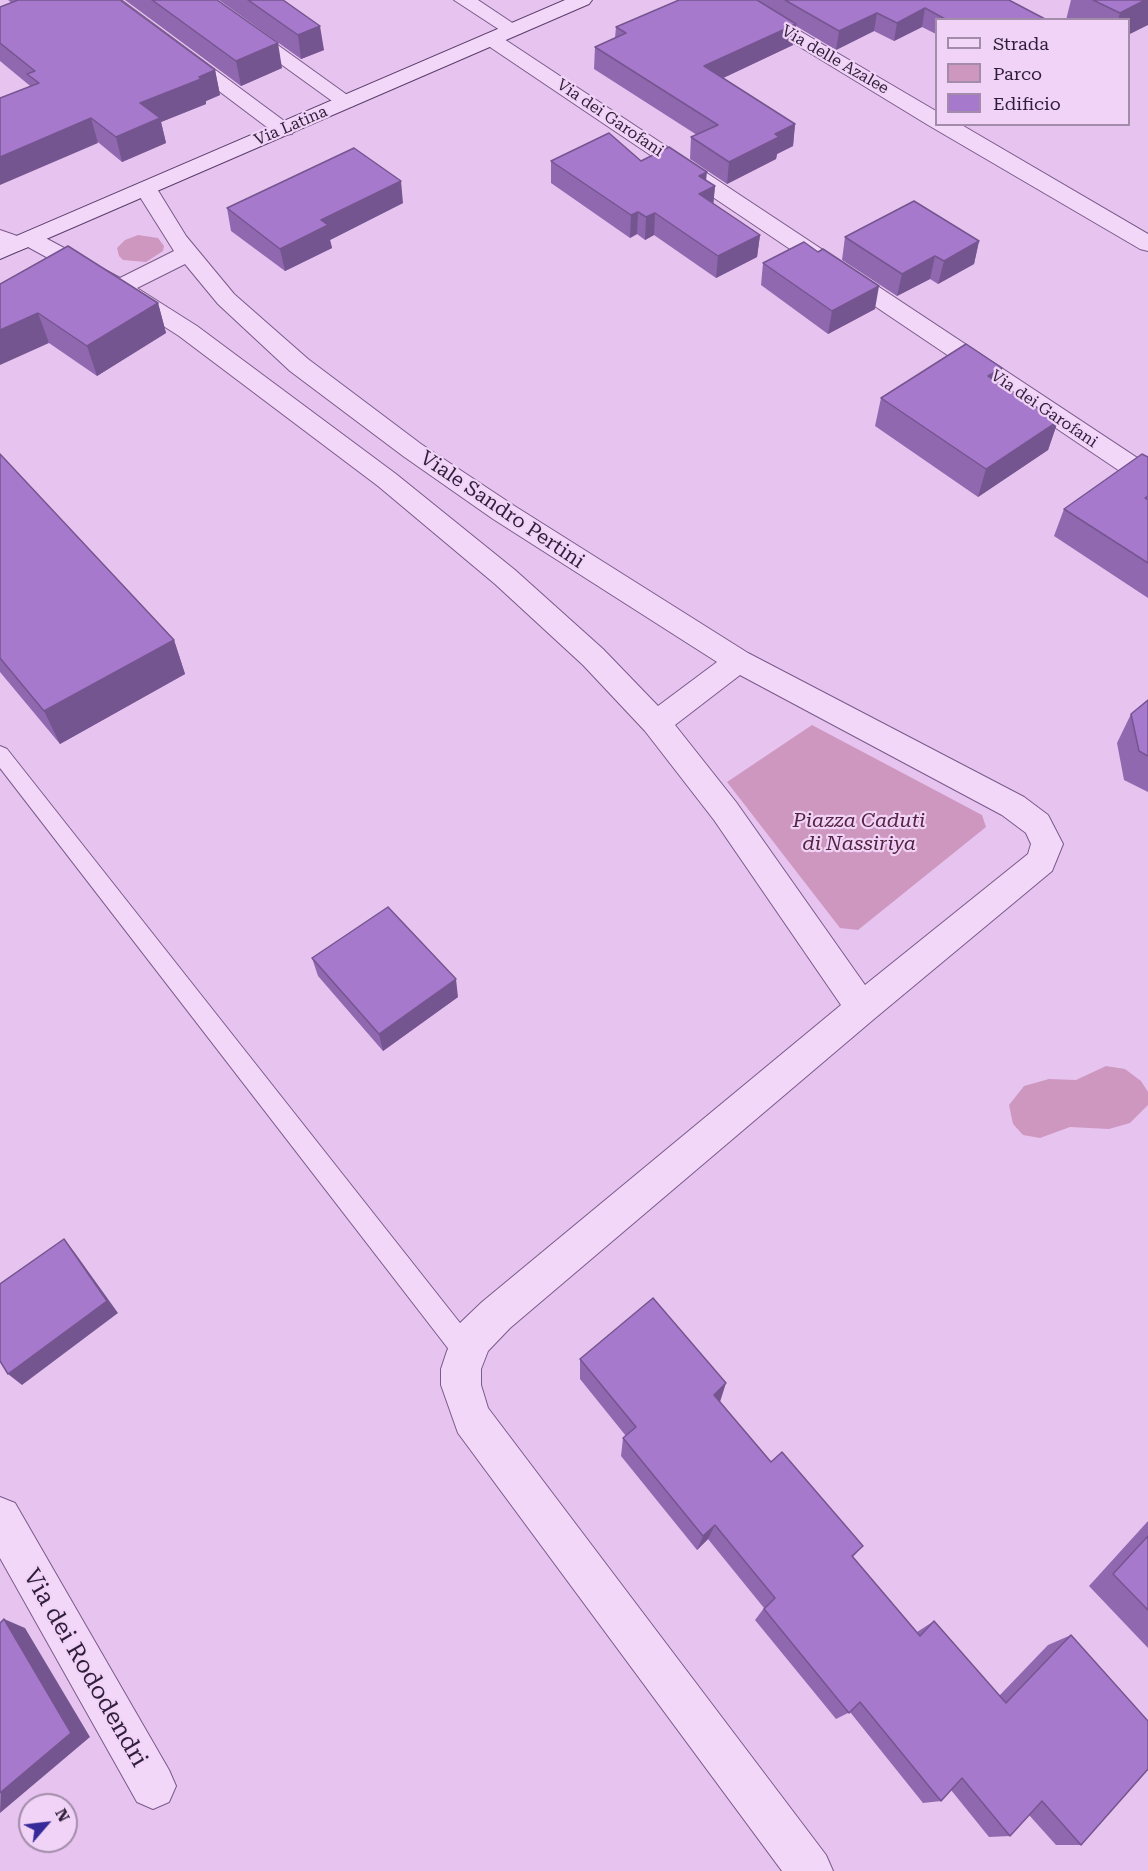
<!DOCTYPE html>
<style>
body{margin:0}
#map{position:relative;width:1148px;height:1871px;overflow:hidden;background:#e7c4ef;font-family:"Roboto Serif",serif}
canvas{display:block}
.legend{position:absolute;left:935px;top:18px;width:195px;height:108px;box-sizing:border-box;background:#f0d3f6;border:2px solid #a38baa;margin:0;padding:8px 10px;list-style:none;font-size:18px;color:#2f1e39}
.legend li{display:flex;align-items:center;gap:12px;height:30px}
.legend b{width:30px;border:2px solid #a38baa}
.north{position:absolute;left:18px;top:1793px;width:60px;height:60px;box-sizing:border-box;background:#f0d3f6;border:2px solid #a38baa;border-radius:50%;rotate:62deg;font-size:16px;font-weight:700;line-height:24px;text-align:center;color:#2f1e39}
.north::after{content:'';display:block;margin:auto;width:21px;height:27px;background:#362999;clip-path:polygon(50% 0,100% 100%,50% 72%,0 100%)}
</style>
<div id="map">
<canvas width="1148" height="1871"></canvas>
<ul class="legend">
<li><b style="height:8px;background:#f3d7f9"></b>Strada</li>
<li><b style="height:16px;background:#cd97c0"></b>Parco</li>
<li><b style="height:16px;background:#a779cd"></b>Edificio</li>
</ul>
<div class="north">N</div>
</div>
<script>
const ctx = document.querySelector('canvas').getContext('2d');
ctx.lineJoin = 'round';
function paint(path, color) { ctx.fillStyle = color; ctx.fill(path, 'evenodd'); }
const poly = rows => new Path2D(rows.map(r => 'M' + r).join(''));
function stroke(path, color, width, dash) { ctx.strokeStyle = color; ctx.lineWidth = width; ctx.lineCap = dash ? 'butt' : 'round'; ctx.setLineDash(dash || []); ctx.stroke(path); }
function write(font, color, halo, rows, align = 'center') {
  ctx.font = font + ' "Roboto Serif",serif'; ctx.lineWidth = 4.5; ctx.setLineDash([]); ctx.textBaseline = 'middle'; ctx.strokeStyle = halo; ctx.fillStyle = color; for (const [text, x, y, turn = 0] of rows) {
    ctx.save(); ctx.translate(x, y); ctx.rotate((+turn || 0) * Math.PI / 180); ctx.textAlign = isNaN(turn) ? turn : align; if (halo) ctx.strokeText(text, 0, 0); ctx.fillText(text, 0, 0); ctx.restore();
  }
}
paint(poly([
 [138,235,158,238,164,246,163,251,146,262,123,260,119,256,117,248,125,240],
 [812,725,982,815,986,827,858,930,840,928,727,782],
 [1106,1066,1125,1069,1141,1081,1148,1092,1148,1105,1130,1123,1109,1129,1070,1127,1040,1138,1023,1135,1013,1124,1009,1105,1024,1086,1049,1079,1076,1080]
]), '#cd97c0');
const service = poly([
 [0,746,7,749,475,1342,478,1351,475,1360,466,1363,457,1360,0,768,0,746]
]);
const minor = poly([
 [98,0,121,0,295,129,292,134,284,135,276,134,98,0],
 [192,0,215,0,357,102,353,106,346,108,339,106,192,0],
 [454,0,478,0,523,30,520,34,506,34,454,0],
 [723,0,747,0,936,111,936,124,960,124,1148,234,1148,251,1140,249,928,125,723,0],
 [491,33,498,35,1148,465,1148,487,1139,484,484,43,481,39,484,35,491,33],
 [146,182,154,184,186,236,234,294,308,359,421,444,513,505,748,653,1024,797,1048,815,1063,844,1052,871,874,1019,510,1328,488,1351,481,1369,481,1385,488,1408,826,1855,833,1871,782,1871,458,1433,441,1385,441,1369,447,1351,460,1323,482,1302,841,1005,714,820,645,731,583,665,495,584,378,486,179,336,112,293,28,247,18,251,0,245,0,230,20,237,30,232,38,234,120,278,174,251,135,189,138,184,146,182],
 [185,264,218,304,290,371,403,456,493,519,717,662,658,706,603,649,515,570,396,474,197,326,137,288,185,264],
 [740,675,1002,815,1026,833,1031,844,1028,854,865,985,736,802,675,725,740,675],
 [0,1497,15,1503,169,1770,176,1786,169,1802,153,1809,137,1802,0,1558,0,1497]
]);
const secondary = poly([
 [565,0,592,0,589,4,0,259,0,243,565,0]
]);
stroke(service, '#795a8a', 2);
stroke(minor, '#795a8a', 2);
stroke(secondary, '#5a3d6b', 2);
paint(service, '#f3d7f9');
paint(minor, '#f3d7f9');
paint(secondary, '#f3d7f9');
paint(poly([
 [8,0,120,0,215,70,220,95,206,101,206,104,161,122,166,143,122,162,0,61,0,7,12,3],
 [125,0,217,0,282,68,241,86],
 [219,0,283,0,324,50,301,59],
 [679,0,1009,0,1047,20,936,20,936,34,922,27,894,41,874,31,836,50,796,26,793,45,723,78,795,124,793,146,777,154,776,159,727,184,690,159,691,137,697,135,594,69,595,47,615,38,616,27],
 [1071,0,1148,0,1128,20,1066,20],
 [551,161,641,161,715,186,713,203,760,235,757,257,716,278,654,235,645,240,637,234,630,238,551,183],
 [403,203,330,240,332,248,285,271,231,231,227,208],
 [845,237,979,241,974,264,938,284,930,279,897,296,842,260],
 [818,252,875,309,828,334,761,285,763,263],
 [0,284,158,303,166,333,97,376,49,343],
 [1002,368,998,382,1058,421,1048,450,978,497,875,426,881,398],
 [0,454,174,640,185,674,60,744,0,672],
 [1148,457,1148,598,1054,536,1064,509],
 [1148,700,1148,792,1124,780,1117,743,1131,714],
 [312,958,458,997,383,1051,318,976],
 [580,1359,720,1402,771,1462,863,1546,853,1557,917,1632,934,1621,999,1696,1048,1645,1071,1635,1081,1845,1056,1845,1029,1815,1010,1836,989,1837,951,1790,941,1801,923,1803,850,1712,836,1719,755,1620,764,1608,708,1539,697,1550,621,1456,623,1438,626,1436,580,1379],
 [1148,1521,1148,1648,1089,1586]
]), '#9068b0');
paint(poly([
 [1145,0,1148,0,1148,25,1128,35,1128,20,1118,20,1120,13],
 [925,8,922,27,894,41,897,23],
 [877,13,874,31,836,50,839,31],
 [796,24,793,45,702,88,704,66],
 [320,26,324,50,301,59,298,35],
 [278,43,282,68,241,86,236,61],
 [215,70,220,95,206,101,206,104,161,122,166,143,122,162,116,137,140,103],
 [91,118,98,143,0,185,0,157],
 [795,124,793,146,777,154,776,159,727,184,729,162,775,134],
 [707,172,705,190,715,186,713,208,698,198,699,176],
 [401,181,403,203,330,240,332,248,285,271,280,249,321,220],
 [638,212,637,234,630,238,631,215],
 [655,213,654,235,645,240,646,217],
 [760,235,757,257,716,278,718,256],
 [979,241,974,264,938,284,944,261],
 [935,256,930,279,897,296,902,274],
 [879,286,875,309,828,334,832,311],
 [158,303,166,333,97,376,87,346],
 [38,313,49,343,0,365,0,330],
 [1002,368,993,397,988,376],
 [1058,421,1048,450,978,497,986,469],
 [174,640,185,674,60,744,44,711],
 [456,979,458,997,383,1051,379,1034],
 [64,1239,75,1253,118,1313,22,1385,8,1374],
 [726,1383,720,1402,714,1395],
 [715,1525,708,1539,697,1550,703,1536],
 [4,1619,25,1628,90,1737,0,1813]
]), '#755590');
const building = poly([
 [18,0,120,0,215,70,199,77,201,79,140,103,160,118,116,137,91,118,0,157,0,98,39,83,27,74,35,71,0,43,0,7,18,0],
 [152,0,217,0,278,43,236,61,152,0],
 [248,0,283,0,320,26,298,35,248,0],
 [679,0,757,0,796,24,704,66,795,124,775,134,779,137,729,162,691,137,718,125,595,47,626,33,616,27,679,0],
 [785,0,1009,0,1047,20,947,20,925,8,897,23,877,13,839,31,785,0],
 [1093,0,1145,0,1120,13,1093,0],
 [609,133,641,161,669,147,707,172,699,176,715,186,699,194,760,235,718,256,655,213,646,217,638,212,631,215,551,161,609,133],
 [354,148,401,181,321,220,328,225,280,249,227,208,354,148],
 [914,201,979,241,944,261,935,256,902,274,845,237,914,201],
 [804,242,818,252,823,249,879,286,832,311,763,263,804,242],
 [68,246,158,303,87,346,38,313,0,330,0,284,68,246],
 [966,344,1002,368,988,376,1058,421,986,469,881,398,966,344],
 [0,454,174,640,44,711,0,658,0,454],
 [1142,454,1148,457,1148,496,1145,498,1148,500,1148,563,1064,509,1142,454],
 [1148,700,1148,756,1139,751,1131,714,1148,700],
 [388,907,456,979,379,1034,312,958,388,907],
 [64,1239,107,1301,8,1374,0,1361,0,1284,64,1239],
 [653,1298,726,1383,714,1395,771,1462,782,1452,863,1546,852,1556,920,1636,934,1621,1006,1703,1071,1635,1148,1721,1148,1769,1081,1845,1042,1801,1010,1836,962,1778,941,1801,860,1702,849,1713,764,1609,775,1598,715,1525,703,1536,623,1438,636,1427,580,1359,653,1298],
 [1148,1536,1148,1610,1113,1574,1148,1536],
 [4,1619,71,1733,0,1793,0,1623,4,1619]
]);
paint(building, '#a779cd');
stroke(building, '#755590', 1.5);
write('16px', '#2f1e39', '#f0d3f6', [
 ["Via delle Azalee",835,60,30],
 ["Via dei Garofani",610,118,34],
 ["Via Latina",291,126,-23],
 ["Via dei Garofani",1044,409,34]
]);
write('20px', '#2f1e39', '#f0d3f6', [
 ["Viale Sandro Pertini",502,510,34]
]);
write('italic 20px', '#562443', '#f0d3f6', [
 ["Piazza Caduti",859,821],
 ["di Nassiriya",859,844]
]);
write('24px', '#2f1e39', '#f0d3f6', [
 ["Via dei Rododendri",85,1668,60]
]);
</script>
